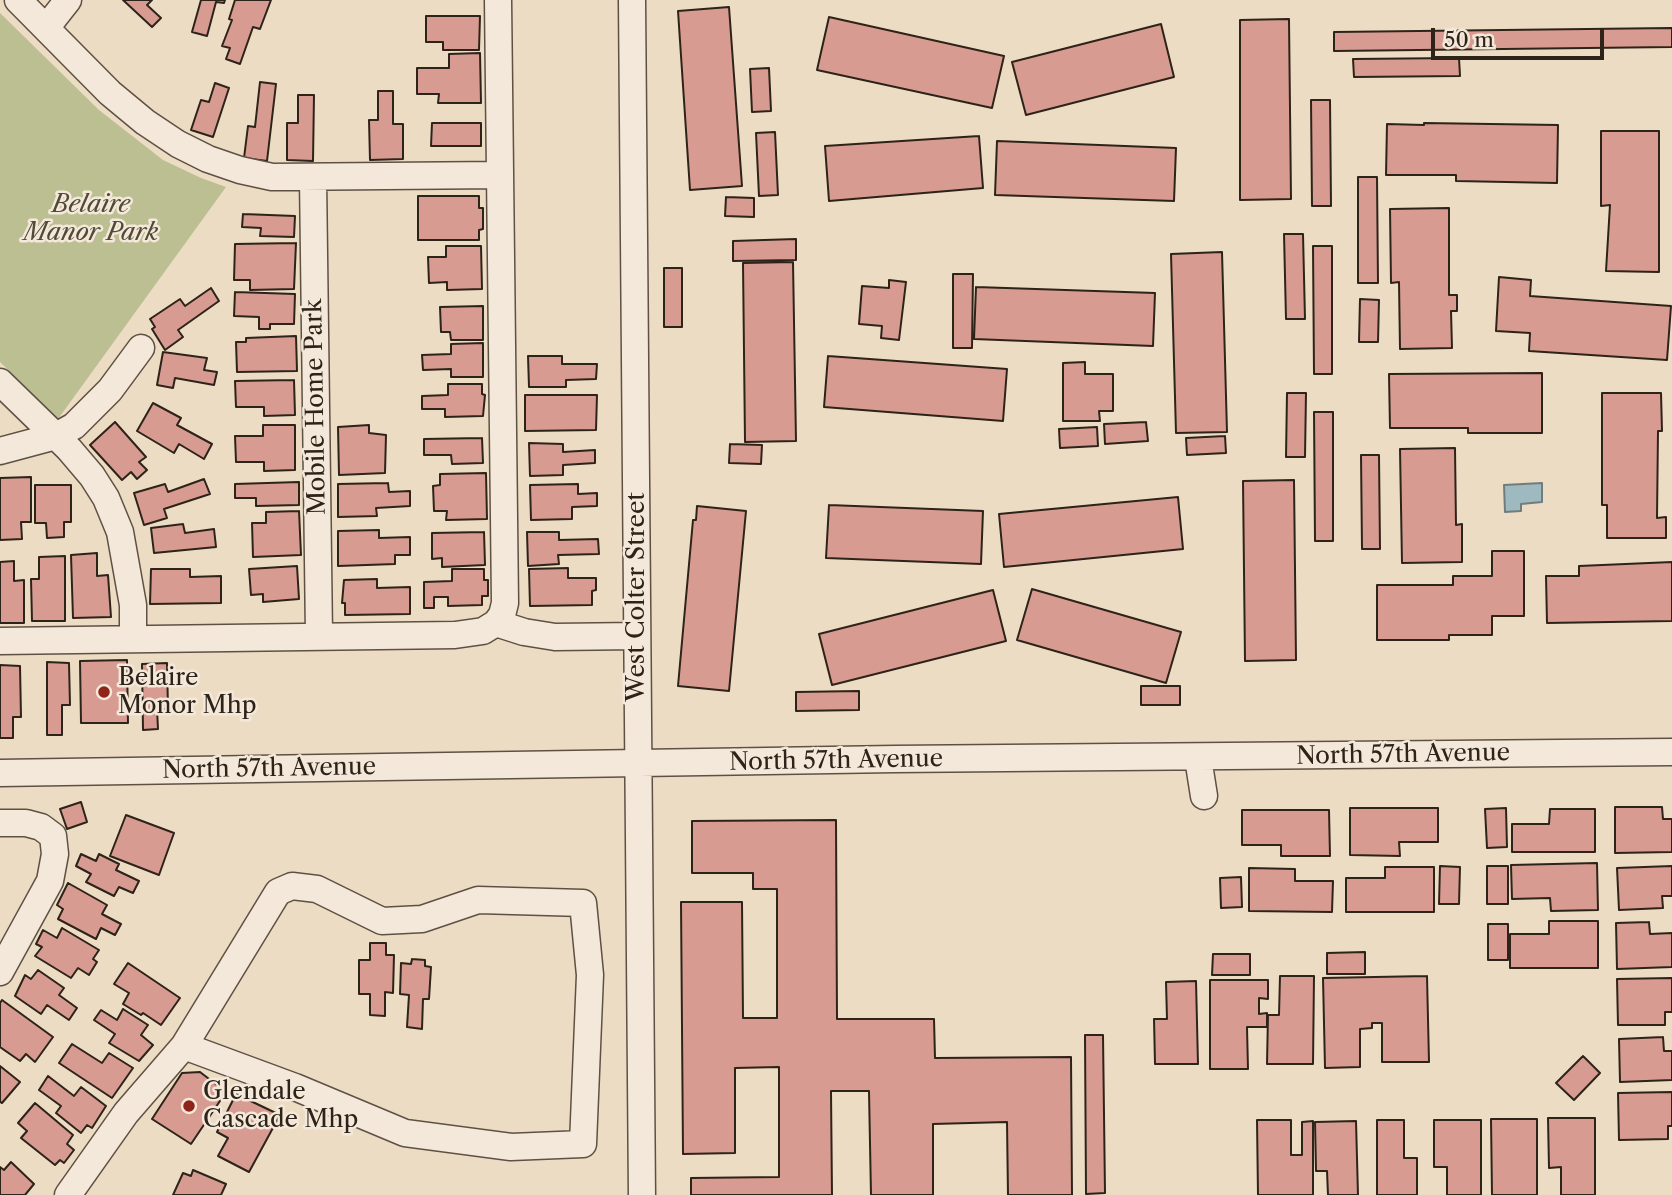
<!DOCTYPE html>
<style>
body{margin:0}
#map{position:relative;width:1672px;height:1195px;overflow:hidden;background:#ecdcc4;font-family:"Libre Caslon Text",serif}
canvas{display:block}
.scale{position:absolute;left:1431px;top:28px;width:173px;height:32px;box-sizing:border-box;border:4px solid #2e2319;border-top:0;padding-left:9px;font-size:21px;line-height:24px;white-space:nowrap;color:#2e2319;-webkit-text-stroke:5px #f3e8d9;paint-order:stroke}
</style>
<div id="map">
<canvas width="1672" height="1195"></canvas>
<div class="scale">50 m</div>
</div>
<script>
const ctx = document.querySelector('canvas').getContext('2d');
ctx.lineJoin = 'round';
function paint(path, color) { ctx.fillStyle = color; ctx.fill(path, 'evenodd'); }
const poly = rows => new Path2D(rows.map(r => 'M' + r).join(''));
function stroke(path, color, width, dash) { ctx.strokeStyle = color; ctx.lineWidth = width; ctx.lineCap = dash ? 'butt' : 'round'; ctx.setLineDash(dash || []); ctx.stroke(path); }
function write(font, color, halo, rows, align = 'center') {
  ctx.font = font + ' "Libre Caslon Text",serif'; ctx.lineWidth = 5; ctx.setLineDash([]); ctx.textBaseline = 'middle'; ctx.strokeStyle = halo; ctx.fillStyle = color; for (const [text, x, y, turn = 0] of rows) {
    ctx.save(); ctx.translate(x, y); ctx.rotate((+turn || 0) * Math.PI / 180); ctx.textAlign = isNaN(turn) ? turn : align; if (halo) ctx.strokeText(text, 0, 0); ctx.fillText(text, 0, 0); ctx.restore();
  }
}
paint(poly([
 [0,13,99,110,163,160,201,178,226,187,58,419,0,362]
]), '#bbbf92');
const water = poly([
 [1542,483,1542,502,1521,504,1521,511,1505,512,1504,485,1542,483]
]);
paint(water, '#9eb9bf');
stroke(water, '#717d7d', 2);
const building = poly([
 [123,0,152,0,147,5,161,18,152,27,123,0],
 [201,0,225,0,224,3,216,2,207,36,192,32,201,0],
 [235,0,271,0,260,29,253,27,240,64,226,59,230,48,222,46,232,20,229,19,235,0],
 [729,7,742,186,690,190,678,11,729,7],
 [426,16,480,16,479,50,443,50,443,42,426,42,426,16],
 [829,17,1004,56,992,108,817,70,829,17],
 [1289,19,1291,199,1240,200,1240,20,1289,19],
 [1161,24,1174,77,1026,115,1012,62,1161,24],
 [1672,28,1672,47,1334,51,1334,32,1672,28],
 [480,53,481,103,438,103,439,94,417,94,417,68,449,68,449,54,480,53],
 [1459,58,1460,76,1354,77,1353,59,1459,58],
 [769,68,771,111,752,112,750,69,769,68],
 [260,82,276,84,267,161,244,158,248,126,255,127,260,82],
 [215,83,229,88,213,137,191,130,201,100,209,102,215,83],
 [378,91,393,91,393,124,403,124,403,159,370,160,369,120,378,120,378,91],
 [298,95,314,95,313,161,287,160,287,123,298,123,298,95],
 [1311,100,1330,100,1331,206,1312,206,1311,100],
 [432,123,481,123,481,146,431,146,432,123],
 [1424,123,1558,125,1557,183,1456,181,1456,175,1386,175,1387,124,1424,125,1424,123],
 [1601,131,1659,131,1659,272,1606,271,1610,205,1601,206,1601,131],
 [775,132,778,195,759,196,756,133,775,132],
 [979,136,983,188,829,201,825,146,979,136],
 [997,141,1176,148,1174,201,995,195,997,141],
 [1358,177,1377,177,1378,283,1358,283,1358,177],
 [418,196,479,196,479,208,483,208,483,229,479,230,479,240,418,240,418,196],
 [726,197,754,198,754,217,725,216,726,197],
 [1449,208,1449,295,1457,295,1457,311,1451,311,1452,348,1400,349,1399,282,1391,283,1390,209,1449,208],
 [243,214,295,216,294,237,260,236,261,228,242,227,243,214],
 [1284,234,1303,234,1305,319,1286,319,1284,234],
 [796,239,796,260,733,261,733,241,796,239],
 [296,243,294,289,250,290,250,280,234,280,235,244,296,243],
 [446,246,481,246,482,289,447,290,447,282,429,283,428,257,446,257,446,246],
 [1313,246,1332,246,1332,374,1314,374,1313,246],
 [1222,252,1227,432,1176,433,1171,254,1222,252],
 [793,262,796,441,745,442,743,263,793,262],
 [664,268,682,268,682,327,664,327,664,268],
 [953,274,973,274,972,348,953,348,953,274],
 [1499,277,1531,280,1530,296,1671,306,1667,360,1529,351,1530,333,1496,331,1499,277],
 [889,280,906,282,899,340,881,338,882,326,859,324,862,286,889,288,889,280],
 [976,287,1155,293,1153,346,974,339,976,287],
 [211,288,219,301,178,330,183,337,165,350,152,329,155,327,150,319,180,299,185,306,211,288],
 [235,292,295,294,294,324,270,324,270,329,259,329,259,317,234,316,235,292],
 [1360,299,1379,300,1378,342,1359,342,1360,299],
 [483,306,483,340,451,340,450,332,441,332,440,307,483,306],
 [296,336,297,371,237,372,236,342,246,342,246,338,296,336],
 [483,343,483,377,451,377,451,369,423,370,422,355,451,354,451,344,483,343],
 [163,352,207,358,204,370,217,372,214,385,175,378,173,388,157,385,163,352],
 [528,356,562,356,562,364,597,364,596,379,566,380,566,387,529,387,528,356],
 [828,356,1007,369,1003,421,824,407,828,356],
 [1085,362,1085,374,1113,374,1113,411,1099,411,1100,421,1063,421,1063,363,1085,362],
 [1542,373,1542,433,1468,433,1468,428,1390,428,1389,374,1542,373],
 [294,380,295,415,264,416,264,407,236,407,235,381,294,380],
 [448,384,482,384,482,394,485,395,483,416,445,417,445,409,422,409,422,396,448,395,448,384],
 [1287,393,1306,393,1305,457,1286,457,1287,393],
 [1602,393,1661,393,1662,431,1658,431,1657,518,1666,517,1666,538,1607,538,1607,505,1602,505,1602,393],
 [525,395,597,395,596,430,525,431,525,395],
 [153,403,181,418,177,425,212,444,204,459,179,444,174,453,137,431,153,403],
 [1314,412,1333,412,1333,541,1315,541,1314,412],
 [115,422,146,457,139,462,147,470,137,479,131,472,122,480,90,445,115,422],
 [1146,422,1148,441,1105,444,1104,424,1146,422],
 [263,425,295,425,295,470,264,471,264,462,236,462,235,436,263,436,263,425],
 [369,425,369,433,386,435,385,473,339,475,338,427,369,425],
 [1097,427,1098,446,1060,448,1059,429,1097,427],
 [1225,436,1226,453,1187,455,1186,438,1225,436],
 [482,438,483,463,452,464,451,455,424,455,424,439,482,438],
 [529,443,563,444,563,452,595,450,595,463,563,465,563,475,530,476,529,443],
 [730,444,762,445,761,464,729,463,730,444],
 [1455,448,1456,525,1462,524,1462,562,1402,563,1400,449,1455,448],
 [1361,455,1379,455,1380,549,1362,549,1361,455],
 [486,473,487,519,446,520,447,511,434,511,433,486,440,485,440,474,486,473],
 [31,477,31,522,21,522,22,539,0,540,0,478,31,477],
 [204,479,210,494,164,509,167,518,144,525,134,493,165,484,168,492,204,479],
 [1294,480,1296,660,1245,661,1243,481,1294,480],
 [299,482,299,505,256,506,256,498,235,498,235,484,299,482],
 [388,483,389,492,410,491,410,506,376,508,377,516,338,517,338,484,388,483],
 [578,484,578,494,597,493,597,506,572,507,572,519,531,520,530,485,578,484],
 [35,485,71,485,71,522,64,522,64,537,47,538,46,523,35,523,35,485],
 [1178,497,1183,549,1004,567,999,514,1178,497],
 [829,505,983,511,981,564,826,558,829,505],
 [697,506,746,511,729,691,678,686,693,520,696,520,697,506],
 [299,511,301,555,253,557,252,523,266,523,266,512,299,511],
 [183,524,185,533,214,529,216,547,154,553,151,528,183,524],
 [379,530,379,538,410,537,410,555,395,555,395,564,338,566,338,531,379,530],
 [484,532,485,565,442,567,442,558,432,559,432,533,484,532],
 [527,532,559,532,559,540,598,539,599,554,558,555,559,564,528,566,527,532],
 [1492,551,1524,551,1524,616,1492,616,1492,635,1449,635,1449,640,1377,640,1377,585,1453,585,1453,576,1492,576,1492,551],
 [97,553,97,576,108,575,111,617,73,618,71,555,97,553],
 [65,556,65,621,32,621,31,579,39,579,39,557,65,556],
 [14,561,14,581,24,580,24,623,0,623,0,562,14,561],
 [1672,562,1672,621,1547,623,1546,576,1579,576,1579,566,1672,562],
 [297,566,299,599,263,602,263,594,251,595,249,569,297,566],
 [568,568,568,578,596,578,596,590,592,591,592,605,530,606,529,569,568,568],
 [151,569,190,569,190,577,221,576,221,603,150,604,151,569],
 [452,569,484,569,484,580,488,580,488,596,482,596,482,605,448,606,448,597,434,597,434,608,424,608,424,582,452,581,452,569],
 [377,579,377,588,410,587,410,614,345,615,345,603,342,603,344,580,377,579],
 [1032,589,1181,632,1166,683,1017,640,1032,589],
 [993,590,1006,641,832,685,819,634,993,590],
 [127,660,128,723,81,723,80,661,127,660],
 [47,662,69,663,70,705,62,705,62,735,47,735,47,662],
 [167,663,168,709,157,709,158,729,143,730,142,664,167,663],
 [0,665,20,666,21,717,13,717,13,738,0,738,0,665],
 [1141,686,1180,686,1180,705,1141,705,1141,686],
 [859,691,859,710,796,711,796,692,859,691],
 [81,802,87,822,67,829,60,809,81,802],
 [1615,807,1662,807,1663,819,1672,819,1672,852,1615,853,1615,807],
 [1350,808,1438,808,1438,842,1399,842,1400,856,1350,855,1350,808],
 [1506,808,1507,847,1487,848,1485,809,1506,808],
 [1550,809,1595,809,1595,852,1512,852,1512,824,1549,824,1550,809],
 [1242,810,1329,810,1330,856,1281,856,1281,845,1242,845,1242,810],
 [126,815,174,833,159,875,110,856,126,815],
 [836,820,837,1019,934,1019,935,1058,1071,1057,1072,1195,1008,1195,1007,1122,933,1124,933,1195,871,1195,869,1091,831,1091,832,1195,691,1195,691,1178,779,1177,779,1067,735,1068,735,1153,683,1154,681,902,742,902,743,1018,777,1018,777,889,753,889,753,873,692,873,692,821,836,820],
 [81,854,96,861,99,854,119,864,116,870,139,881,133,893,119,887,114,896,86,882,91,874,76,866,81,854],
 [1597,863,1598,910,1551,911,1550,898,1512,899,1511,865,1597,863],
 [1440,866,1460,867,1459,904,1439,904,1440,866],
 [1487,866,1508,866,1508,904,1487,904,1487,866],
 [1672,866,1672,896,1662,896,1663,908,1619,910,1617,868,1672,866],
 [1385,867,1434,867,1434,912,1346,912,1346,878,1385,878,1385,867],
 [1249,868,1295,869,1295,881,1333,881,1332,912,1249,911,1249,868],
 [1241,877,1242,907,1221,908,1220,878,1241,877],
 [68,883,107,905,102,914,121,924,115,935,101,928,96,939,58,919,63,909,57,905,68,883],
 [1549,921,1598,921,1598,968,1510,968,1510,934,1549,934,1549,921],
 [1649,922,1650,934,1672,933,1672,967,1617,969,1616,923,1649,922],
 [1488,924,1508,924,1508,960,1488,960,1488,924],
 [62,928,99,950,93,959,97,962,89,975,78,968,71,978,35,956,42,947,36,944,43,930,57,938,62,928],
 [370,943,386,943,386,955,394,955,393,993,385,992,385,1016,370,1015,370,994,359,994,359,960,370,960,370,943],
 [1365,952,1365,974,1327,974,1327,953,1365,952],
 [1213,954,1250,954,1250,975,1212,975,1213,954],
 [412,959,425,960,425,966,431,967,429,999,423,999,422,1029,407,1027,409,995,400,994,401,963,411,964,412,959],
 [128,963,180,998,161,1025,143,1013,141,1015,123,1004,129,993,114,984,128,963],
 [38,970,64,988,59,995,77,1008,69,1020,47,1005,41,1014,15,996,25,975,31,979,38,970],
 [1280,976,1314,976,1313,1064,1267,1064,1268,1015,1279,1015,1280,976],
 [1427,976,1429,1062,1382,1062,1382,1023,1372,1023,1372,1028,1360,1029,1360,1067,1325,1068,1323,978,1427,976],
 [1672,978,1672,1012,1665,1012,1665,1025,1618,1025,1617,979,1672,978],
 [1210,980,1268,980,1268,999,1259,998,1259,1014,1267,1013,1267,1027,1247,1027,1248,1069,1210,1069,1210,980],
 [1196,981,1198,1064,1155,1064,1154,1019,1167,1019,1166,982,1196,981],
 [2,1000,53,1037,35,1062,26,1054,20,1061,0,1047,0,1003,2,1000],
 [123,1009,148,1025,141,1035,153,1045,139,1061,109,1043,115,1034,94,1020,101,1010,117,1020,123,1009],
 [1085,1035,1103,1035,1105,1193,1086,1194,1085,1035],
 [1663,1037,1664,1051,1672,1051,1672,1080,1620,1082,1619,1039,1663,1037],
 [72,1044,102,1063,109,1053,133,1068,112,1098,59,1063,72,1044],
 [1583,1056,1600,1073,1574,1100,1556,1083,1583,1056],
 [0,1066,20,1082,2,1103,0,1102,0,1066],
 [200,1072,226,1092,191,1144,152,1119,182,1073,200,1072],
 [48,1076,74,1096,81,1087,106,1106,92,1128,87,1125,81,1133,56,1113,61,1106,39,1090,48,1076],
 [1672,1092,1672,1126,1668,1126,1668,1139,1619,1140,1618,1093,1672,1092],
 [236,1094,280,1115,249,1172,218,1156,228,1138,217,1132,236,1094],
 [35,1103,73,1135,67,1144,74,1150,64,1163,60,1160,55,1165,21,1138,27,1131,18,1123,35,1103],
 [1548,1118,1595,1118,1595,1195,1561,1195,1561,1167,1549,1168,1548,1118],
 [1491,1119,1537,1119,1537,1195,1492,1195,1491,1119],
 [1257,1120,1291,1120,1291,1155,1302,1155,1302,1122,1313,1121,1313,1195,1258,1195,1257,1120],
 [1377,1120,1404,1120,1404,1158,1417,1158,1417,1195,1377,1195,1377,1120],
 [1434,1120,1481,1120,1481,1195,1447,1195,1447,1167,1434,1167,1434,1120],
 [1356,1121,1358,1195,1328,1195,1327,1171,1316,1171,1315,1122,1356,1121],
 [11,1162,34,1184,25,1195,0,1195,0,1167,4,1170,11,1162],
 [193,1170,226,1184,221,1195,173,1195,183,1173,191,1176,193,1170]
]);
paint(building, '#d79b91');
stroke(building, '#2e2319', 2);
const minor = poly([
 [18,0,110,93,145,122,178,144,208,159,240,170,272,177,500,175],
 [632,0,642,1195],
 [46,28,68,0],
 [313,178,319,636],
 [0,382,69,449,92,476,106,498,120,532,133,605,133,639],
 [0,451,56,436,74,426,110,390,141,348],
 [496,623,524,632,555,637,637,636],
 [0,641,455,635,483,631,496,623,502,615,505,603,498,0],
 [1198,758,1204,796],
 [0,773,895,759,1672,752],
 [0,823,26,823,41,827,53,836,55,854,50,881,0,972],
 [292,886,317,889,382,921,422,919,478,900,583,903,590,975,583,1144,511,1147,405,1133,295,1087,184,1046,278,892,292,886],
 [68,1195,126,1113,184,1046]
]);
stroke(minor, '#5e5144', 29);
stroke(minor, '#f3e8d9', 26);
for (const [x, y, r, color] of [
 [104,692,7,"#8f2418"],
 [189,1106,7,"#8f2418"]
]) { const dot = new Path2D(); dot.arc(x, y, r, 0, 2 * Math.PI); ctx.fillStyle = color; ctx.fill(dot); stroke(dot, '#f3e8d9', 2.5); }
write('italic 24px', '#514a37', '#f3e8d9', [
 ["Belaire",91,205],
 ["Manor Park",91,233]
]);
write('24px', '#2e2319', '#f3e8d9', [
 ["Mobile Home Park",316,407,-91],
 ["West Colter Street",637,597,-90],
 ["North 57th Avenue",1403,755,-1],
 ["North 57th Avenue",836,761,-1],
 ["North 57th Avenue",269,769,-1]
]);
write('24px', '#2e2319', '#f3e8d9', [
 ["Belaire",118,678],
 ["Monor Mhp",118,706],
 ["Glendale",203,1092],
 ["Cascade Mhp",203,1120]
], 'left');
</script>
